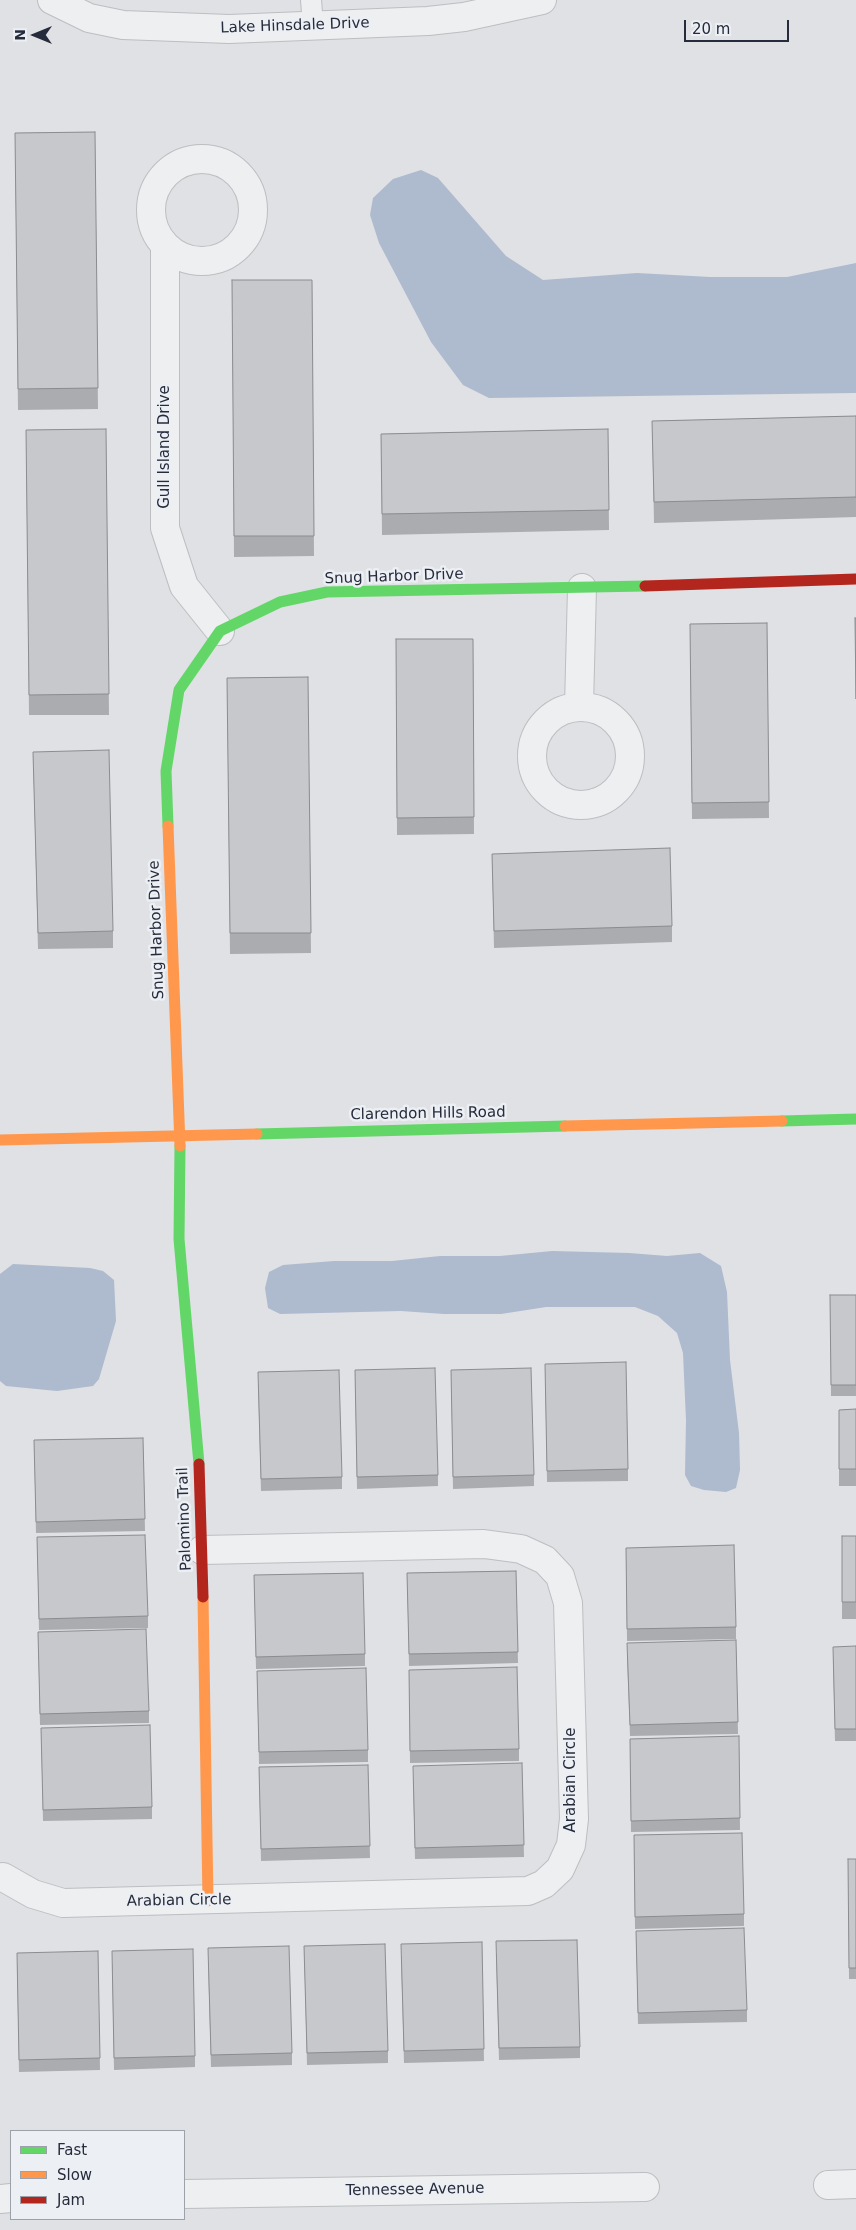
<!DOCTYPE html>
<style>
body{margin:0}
#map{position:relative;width:856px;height:2230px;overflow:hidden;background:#dfe1e4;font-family:"DejaVu Sans",sans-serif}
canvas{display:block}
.legend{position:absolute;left:10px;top:2130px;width:175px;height:90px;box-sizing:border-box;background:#eceff4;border:1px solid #9da1aa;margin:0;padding:6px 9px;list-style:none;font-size:15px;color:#272c3c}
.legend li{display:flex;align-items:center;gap:10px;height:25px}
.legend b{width:25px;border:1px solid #9da1aa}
.north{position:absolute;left:10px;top:10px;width:50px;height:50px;-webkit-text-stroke:4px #eceff4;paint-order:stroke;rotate:270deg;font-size:14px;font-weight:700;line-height:20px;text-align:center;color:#272c3c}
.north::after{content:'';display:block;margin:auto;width:18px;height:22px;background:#272c3c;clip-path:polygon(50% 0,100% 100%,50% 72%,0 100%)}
.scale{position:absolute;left:684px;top:20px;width:105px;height:22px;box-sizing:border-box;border:2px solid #272c3c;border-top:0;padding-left:6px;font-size:15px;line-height:18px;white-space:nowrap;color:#272c3c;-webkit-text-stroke:4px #eceff4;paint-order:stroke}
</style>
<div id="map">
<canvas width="856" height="2230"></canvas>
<ul class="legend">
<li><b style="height:6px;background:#63d668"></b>Fast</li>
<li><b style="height:6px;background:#ff974d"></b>Slow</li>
<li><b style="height:6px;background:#b3261e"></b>Jam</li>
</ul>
<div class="north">N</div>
<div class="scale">20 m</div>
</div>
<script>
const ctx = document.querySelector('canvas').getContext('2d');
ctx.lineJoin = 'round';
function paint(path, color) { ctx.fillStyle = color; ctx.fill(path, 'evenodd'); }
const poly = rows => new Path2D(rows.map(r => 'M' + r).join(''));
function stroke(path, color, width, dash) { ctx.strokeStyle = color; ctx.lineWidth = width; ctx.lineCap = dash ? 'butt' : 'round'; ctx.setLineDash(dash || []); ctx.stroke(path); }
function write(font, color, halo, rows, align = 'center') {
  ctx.font = font + ' "DejaVu Sans",sans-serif'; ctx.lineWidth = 5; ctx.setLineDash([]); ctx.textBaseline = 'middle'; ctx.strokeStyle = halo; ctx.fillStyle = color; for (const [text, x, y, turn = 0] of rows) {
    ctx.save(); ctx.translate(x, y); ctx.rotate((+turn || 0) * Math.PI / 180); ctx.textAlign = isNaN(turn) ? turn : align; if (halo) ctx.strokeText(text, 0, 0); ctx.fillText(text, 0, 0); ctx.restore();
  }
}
paint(poly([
 [421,170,438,178,506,256,543,280,637,273,710,277,787,277,856,263,856,393,489,398,463,385,431,342,379,243,370,215,373,198,393,179],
 [552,1251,629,1253,667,1256,700,1253,721,1266,727,1292,730,1360,739,1433,740,1470,736,1488,726,1492,704,1490,691,1486,685,1475,686,1420,683,1353,677,1333,658,1316,635,1307,546,1307,501,1314,444,1314,401,1311,280,1314,268,1308,265,1288,269,1272,283,1265,334,1261,392,1261,440,1256,500,1256],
 [13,1264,90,1268,103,1271,114,1280,116,1321,99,1379,93,1386,57,1391,6,1386,0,1381,0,1274]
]), '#aebace');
const lane = poly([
 [311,0,313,25]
]);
const street = poly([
 [52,0,89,18,123,25,229,29,428,21,464,17,542,0],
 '151 210a51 51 0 1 1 102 0a51 51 0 1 1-102 0Z',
 [165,246,165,528,184,586,220,631],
 [579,706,582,588],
 '532 756a49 49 0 1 1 98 0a49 49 0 1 1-98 0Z',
 [3,1877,33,1894,63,1903,528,1891,544,1884,560,1869,571,1845,574,1819,568,1603,560,1576,545,1560,521,1549,484,1544,202,1550],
 [828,2185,856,2184],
 [184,2194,645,2187],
 [0,2199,11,2198]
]);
stroke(lane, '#bcbec1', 22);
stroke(street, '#bcbec1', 30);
stroke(lane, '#eeeff1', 20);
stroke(street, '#eeeff1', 28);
stroke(poly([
 [168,826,166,771,179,690,220,631,280,602,327,592,645,586],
 [782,1121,856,1119],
 [257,1134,565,1126],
 [180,1146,179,1239,199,1464]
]), '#63d668', 11);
stroke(poly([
 [168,826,180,1146],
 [565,1126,782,1121],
 [0,1140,257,1134],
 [203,1597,208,1901]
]), '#ff974d', 11);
stroke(poly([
 [645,586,856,579],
 [199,1464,203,1597]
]), '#b3261e', 11);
paint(poly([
 [95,132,98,409,18,410,15,133],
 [232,280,312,280,314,556,234,557],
 [856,416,856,517,654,523,652,421],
 [106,429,109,715,29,715,26,430],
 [608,429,609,530,382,535,381,434],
 [767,623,769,818,692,819,690,624],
 [396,639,473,639,474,834,397,835],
 [308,677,311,953,230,954,227,678],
 [33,752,113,931,113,948,38,949],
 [492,854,672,926,672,942,494,948],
 [830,1295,856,1295,856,1396,831,1396],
 [545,1364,628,1469,628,1481,547,1482],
 [355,1370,438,1475,438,1486,357,1489],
 [451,1370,534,1475,534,1486,453,1489],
 [258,1383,342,1477,342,1489,261,1491],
 [856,1409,856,1486,839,1486,839,1410],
 [143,1438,145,1531,36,1533,34,1440],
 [842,1536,856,1536,856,1619,842,1619],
 [37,1537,148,1616,148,1628,39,1630],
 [626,1548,736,1627,736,1639,627,1641],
 [516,1571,518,1663,409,1666,407,1573],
 [254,1575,365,1654,365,1666,256,1669],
 [38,1632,149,1711,149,1723,40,1725],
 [736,1640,738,1734,630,1736,627,1655],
 [856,1646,856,1741,835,1741,833,1659],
 [409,1670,519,1749,519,1761,410,1763],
 [257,1671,368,1750,368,1762,259,1764],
 [41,1728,152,1807,152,1819,43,1821],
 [739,1736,740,1830,631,1832,630,1739],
 [522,1763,524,1857,415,1859,413,1778],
 [368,1765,370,1858,261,1861,259,1767],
 [634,1835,744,1914,744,1926,635,1929],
 [848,1859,856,1859,856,1979,849,1979],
 [636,1931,747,2010,747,2022,638,2024],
 [482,1942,484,2061,404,2063,401,1956],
 [304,1946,388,2051,388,2063,307,2065],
 [98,1951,100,2070,19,2072,17,1965],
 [496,1953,580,2047,580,2058,499,2060],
 [208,1960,292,2053,292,2065,211,2067],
 [112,1963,195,2056,195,2067,114,2070]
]), '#abacaf');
const building = poly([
 [95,132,98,388,18,389,15,133,95,132],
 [232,280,312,280,314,536,234,536,232,280],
 [856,416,856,497,654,502,652,421,856,416],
 [106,429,109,694,29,695,26,430,106,429],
 [608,429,609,510,382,514,381,434,608,429],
 [855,618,856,618,856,699,855,618],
 [767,623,769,802,692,803,690,624,767,623],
 [396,639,473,639,474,817,397,818,396,639],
 [308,677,311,933,230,933,227,678,308,677],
 [109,750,113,931,38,933,33,752,109,750],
 [670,848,672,926,494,931,492,854,670,848],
 [830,1295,856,1295,856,1385,831,1385,830,1295],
 [626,1362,628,1469,547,1471,545,1364,626,1362],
 [435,1368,438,1475,357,1477,355,1370,435,1368],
 [531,1368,534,1475,453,1477,451,1370,531,1368],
 [339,1370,342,1477,261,1479,258,1372,339,1370],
 [856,1409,856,1469,839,1469,839,1410,856,1409],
 [143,1438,145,1519,36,1522,34,1440,143,1438],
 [145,1535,148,1616,39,1619,37,1537,145,1535],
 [842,1536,856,1536,856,1602,842,1602,842,1536],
 [734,1545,736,1627,627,1629,626,1548,734,1545],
 [516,1571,518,1652,409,1654,407,1573,516,1571],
 [363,1573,365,1654,256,1657,254,1575,363,1573],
 [146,1629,149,1711,40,1714,38,1632,146,1629],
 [736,1640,738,1722,630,1725,627,1643,736,1640],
 [856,1646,856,1729,835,1729,833,1647,856,1646],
 [517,1667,519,1749,410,1751,409,1670,517,1667],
 [366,1668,368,1750,259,1752,257,1671,366,1668],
 [150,1725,152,1807,43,1810,41,1728,150,1725],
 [739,1736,740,1818,631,1821,630,1739,739,1736],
 [522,1763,524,1845,415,1848,413,1766,522,1763],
 [368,1765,370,1846,261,1849,259,1767,368,1765],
 [742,1833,744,1914,635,1917,634,1835,742,1833],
 [848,1859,856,1859,856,1968,849,1968,848,1859],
 [744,1928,747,2010,638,2013,636,1931,744,1928],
 [577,1940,580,2047,499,2048,496,1941,577,1940],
 [482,1942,484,2049,404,2051,401,1944,482,1942],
 [385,1944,388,2051,307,2053,304,1946,385,1944],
 [289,1946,292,2053,211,2055,208,1948,289,1946],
 [193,1949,195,2056,114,2058,112,1951,193,1949],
 [98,1951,100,2058,19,2060,17,1953,98,1951]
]);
paint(building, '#c7c8cc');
stroke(building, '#8b8c8f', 1);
write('15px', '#272c3c', '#eceff4', [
 ["Lake Hinsdale Drive",295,26,-2],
 ["Gull Island Drive",165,447,-90],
 ["Snug Harbor Drive",394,577,-2],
 ["Snug Harbor Drive",157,930,-92],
 ["Clarendon Hills Road",428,1114,-1],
 ["Palomino Trail",185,1519,-92],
 ["Arabian Circle",571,1780,-90],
 ["Arabian Circle",179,1901,-1],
 ["Tennessee Avenue",415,2190,-1]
]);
</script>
